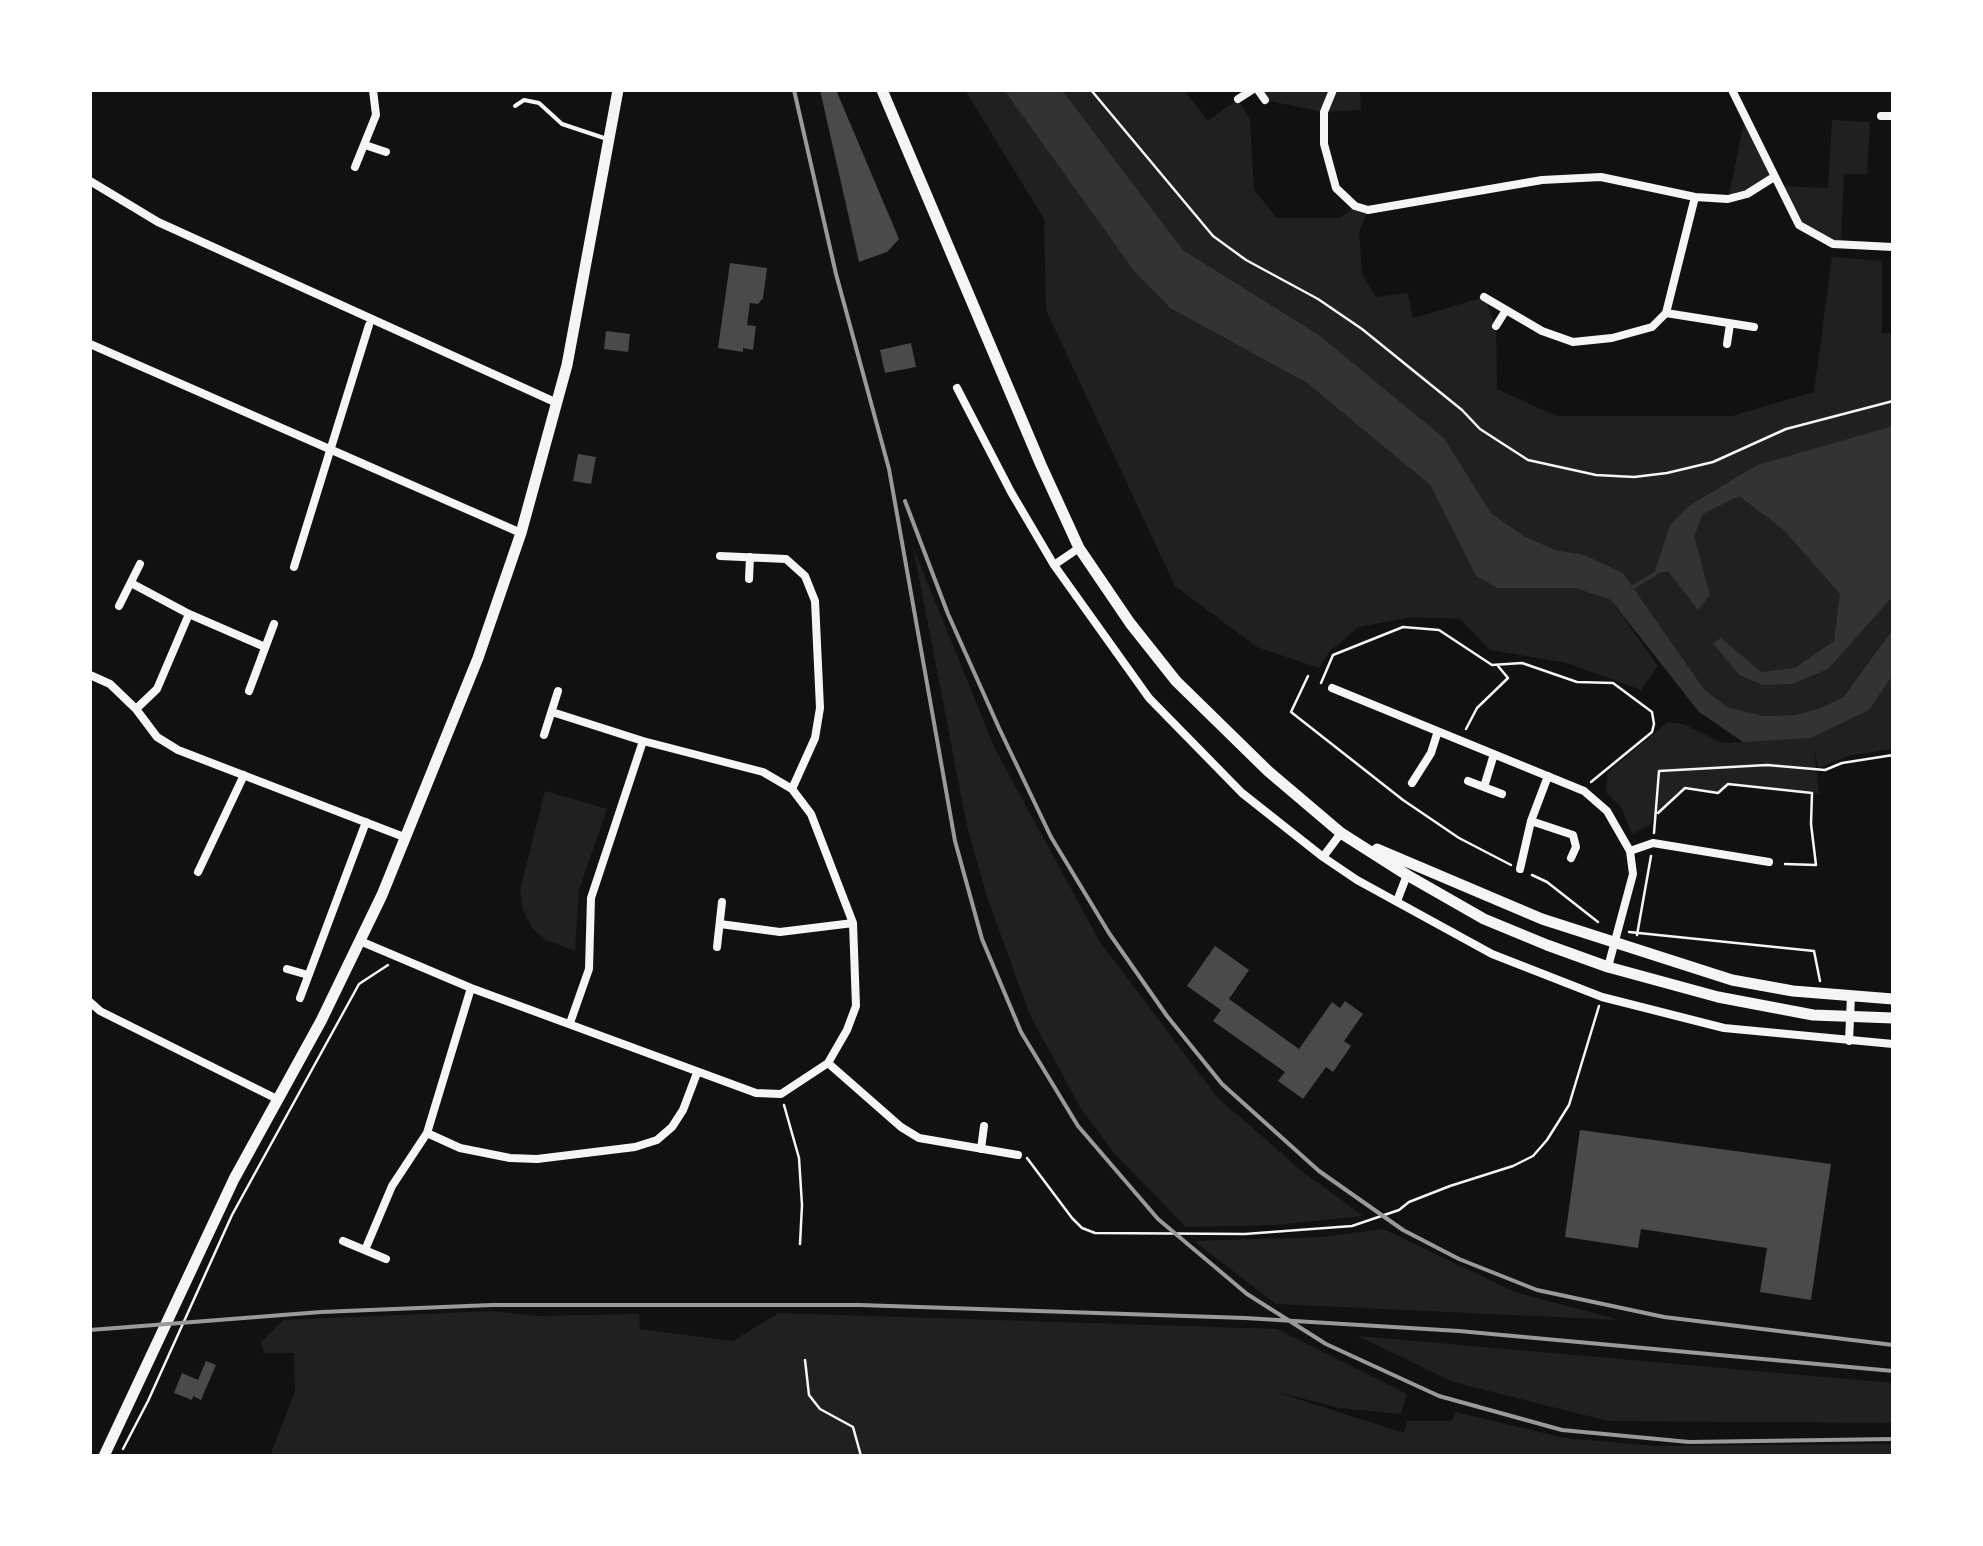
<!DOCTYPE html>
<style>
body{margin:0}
#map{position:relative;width:1983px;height:1546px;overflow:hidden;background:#111;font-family:"Work Sans",sans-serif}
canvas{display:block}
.frame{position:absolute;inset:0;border:92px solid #fff;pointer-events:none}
</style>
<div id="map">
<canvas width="1983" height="1546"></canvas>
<div class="frame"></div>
</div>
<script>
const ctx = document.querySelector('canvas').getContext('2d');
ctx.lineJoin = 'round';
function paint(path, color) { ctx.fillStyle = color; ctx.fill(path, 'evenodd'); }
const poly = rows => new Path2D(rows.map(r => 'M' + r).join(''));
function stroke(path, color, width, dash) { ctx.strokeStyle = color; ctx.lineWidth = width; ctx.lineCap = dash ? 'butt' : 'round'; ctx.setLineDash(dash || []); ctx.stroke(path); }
paint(poly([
 [965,90,1004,90,1134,271,1170,308,1307,383,1430,485,1476,576,1499,588,1575,588,1611,600,1658,666,1641,690,1567,663,1490,650,1460,619,1413,617,1358,627,1329,652,1319,668,1257,647,1175,586,1046,310,1044,219],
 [1062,90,1184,90,1208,121,1238,99,1250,120,1254,190,1277,218,1340,218,1355,206,1368,210,1359,232,1362,274,1376,297,1408,293,1413,318,1484,297,1496,326,1497,389,1556,416,1732,416,1814,392,1832,257,1882,261,1882,333,1893,333,1893,629,1842,697,1818,709,1794,715,1763,716,1727,707,1704,689,1623,573,1585,555,1555,550,1524,536,1491,513,1444,438,1319,335,1183,250],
 [1258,90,1360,90,1361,110,1323,112,1265,100],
 [1746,115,1774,177,1728,199],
 [1832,120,1870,122,1867,174,1844,174,1841,245,1799,225,1779,186,1828,188],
 [913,547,995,749,1100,942,1217,1097,1303,1172,1363,1216,1276,1225,1186,1227,1114,1153,1080,1107,1030,1015,986,894,967,826],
 [1893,675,1893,749,1848,756,1819,768,1814,750,1819,794,1728,784,1718,793,1686,788,1656,814,1650,825,1632,834,1621,807,1606,792,1608,772,1668,722,1683,724,1723,743,1743,742,1869,710],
 [545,791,607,809,579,890,575,951,546,940,533,929,523,910,520,890],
 [1383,1229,1515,1292,1620,1320,1276,1304,1194,1241,1321,1237],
 [494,1311,537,1316,639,1314,640,1329,733,1341,778,1313,1277,1329,1407,1394,1401,1414,1340,1408,1273,1391,1404,1433,1407,1421,1451,1421,1456,1412,1565,1438,1655,1446,1893,1444,1893,1456,270,1456,295,1391,294,1353,264,1353,261,1342,283,1320],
 [1358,1336,1893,1383,1893,1423,1608,1421,1453,1382]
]), '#202020');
paint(poly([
 [1004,90,1062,90,1183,250,1319,335,1444,438,1491,513,1524,536,1555,550,1585,555,1623,573,1704,689,1727,707,1764,716,1794,715,1818,709,1843,697,1893,629,1893,675,1869,710,1811,738,1743,742,1699,712,1611,600,1575,588,1498,588,1476,576,1430,485,1307,383,1170,308,1134,271],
 [1893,426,1893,596,1828,669,1792,684,1763,685,1739,675,1713,643,1721,638,1761,672,1795,668,1834,641,1840,594,1784,530,1739,496,1703,514,1694,536,1710,595,1698,610,1668,571,1654,574,1670,525,1689,506,1757,465]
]), '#333');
stroke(poly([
 [1633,587,1655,574]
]), '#333', 4);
paint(poly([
 [820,90,836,90,899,239,887,252,859,262],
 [730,263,767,268,763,298,758,304,750,303,747,325,756,326,753,350,743,348,743,352,718,348],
 [606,331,630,334,628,352,604,349],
 [911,343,916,367,885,373,880,350],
 [578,454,596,457,591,484,573,481],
 [1215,946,1249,970,1229,999,1299,1049,1332,1002,1340,1008,1345,1001,1363,1014,1344,1041,1351,1046,1333,1072,1326,1067,1303,1099,1278,1081,1285,1072,1213,1021,1221,1010,1187,986],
 [1580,1130,1831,1164,1811,1300,1760,1292,1767,1248,1641,1229,1638,1248,1565,1237],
 [206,1361,216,1365,201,1400,193,1396,192,1400,174,1393,182,1373,198,1380]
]), '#4a4a4a');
stroke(poly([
 [1091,90,1213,236,1246,260,1318,299,1362,329,1462,410,1480,429,1528,460,1596,475,1634,477,1667,473,1713,462,1786,429,1893,401],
 [1308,676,1291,712,1403,800,1459,838,1511,865],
 [1321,683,1333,655,1403,627,1439,630,1492,665,1522,663,1577,682,1613,683,1652,712,1654,724,1652,732,1591,782],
 [1466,729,1477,708,1508,678,1498,666],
 [1658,813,1685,788,1718,793,1728,784,1812,793,1811,824,1816,865,1785,864],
 [1654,833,1659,771,1767,765,1825,770,1842,763,1893,755],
 [1532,875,1547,882,1598,922],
 [1629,932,1814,951,1820,981],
 [1637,935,1651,856],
 [784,1105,799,1158,802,1205,800,1244],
 [1027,1158,1072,1218,1082,1228,1095,1233,1245,1234,1352,1226,1399,1210,1409,1202,1450,1186,1513,1166,1533,1156,1547,1140,1569,1105,1599,1006],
 [805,1360,809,1395,820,1409,853,1427,861,1456],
 [123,1449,148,1401,232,1215,359,984,388,965]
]), '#f5f5f5', 2.5);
stroke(poly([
 [515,106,524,100,539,103,562,124,607,139]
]), '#f5f5f5', 4);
stroke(poly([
 [1258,90,1265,100],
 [1333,90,1324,112,1324,144,1336,188,1355,206,1368,210,1542,180,1601,177,1695,197,1728,199,1747,194,1774,177],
 [1732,90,1799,225,1833,244,1893,247],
 [1238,99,1252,90],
 [1881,116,1893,116],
 [365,145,386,152],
 [355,167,376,115,373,90],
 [90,181,158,222,557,403],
 [1484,297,1542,331,1573,342,1612,338,1652,327,1666,313,1695,197],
 [1666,313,1754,327],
 [1496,326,1506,310],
 [90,344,521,533],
 [1727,344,1730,324],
 [957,388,1011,492,1054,565,1149,698,1242,793,1323,857,1357,880,1492,954,1602,997,1724,1028,1893,1044],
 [720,556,786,559,805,576,815,601,820,708,815,738,792,789],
 [1054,565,1079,548],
 [294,567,369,325],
 [749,579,750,557],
 [131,583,189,614,265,647],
 [119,606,140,564],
 [90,675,110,684,136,709,157,737,178,750,404,837],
 [1332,688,1584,791,1607,811,1630,851,1633,874,1608,967],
 [249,691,274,624],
 [136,709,157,689,189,614],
 [544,735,558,691],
 [1468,781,1502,794],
 [1412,783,1431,753,1437,734],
 [1484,787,1494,754],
 [1531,821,1573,835,1576,847,1571,858],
 [1630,851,1653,843,1769,862],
 [1323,857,1341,833],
 [1520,869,1531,821,1548,776],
 [198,872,244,775],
 [1397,901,1407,875],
 [720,924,780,932,853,923],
 [360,941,471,988,756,1093,781,1094,828,1063,847,1030,856,1006,853,923,811,814,792,789,763,772,643,741,552,712],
 [717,947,722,902],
 [287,969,308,975],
 [300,998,366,822],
 [90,1002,100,1011,277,1099],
 [570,1023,589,969,591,898,643,741],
 [1849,1041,1851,996],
 [828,1063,901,1127,919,1138,1018,1155],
 [427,1133,460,1148,510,1158,537,1159,635,1147,657,1140,672,1127,683,1110,697,1073],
 [981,1149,984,1126],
 [343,1241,386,1259],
 [365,1250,392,1186,427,1133,471,988]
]), '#f5f5f5', 8);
stroke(poly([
 [882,90,1041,465,1079,548,1130,623,1176,681,1268,771,1341,833,1407,875,1484,919,1547,945,1608,967,1718,997,1813,1015,1893,1018],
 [1377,849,1542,919,1732,980,1793,991,1893,999],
 [104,1456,234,1179,321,1021,382,895,478,658,521,533,567,365,618,90]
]), '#f5f5f5', 11);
stroke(poly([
 [794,90,836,274,889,469,955,841,982,939,1021,1032,1078,1126,1158,1219,1247,1294,1326,1344,1439,1396,1562,1430,1689,1442,1893,1439],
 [905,501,948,614,999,728,1051,837,1109,933,1167,1016,1222,1084,1319,1171,1403,1230,1459,1259,1537,1290,1664,1317,1893,1345],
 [90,1330,321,1312,492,1305,860,1305,1245,1318,1459,1331,1893,1371]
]), '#9a9a9a', 4);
</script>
